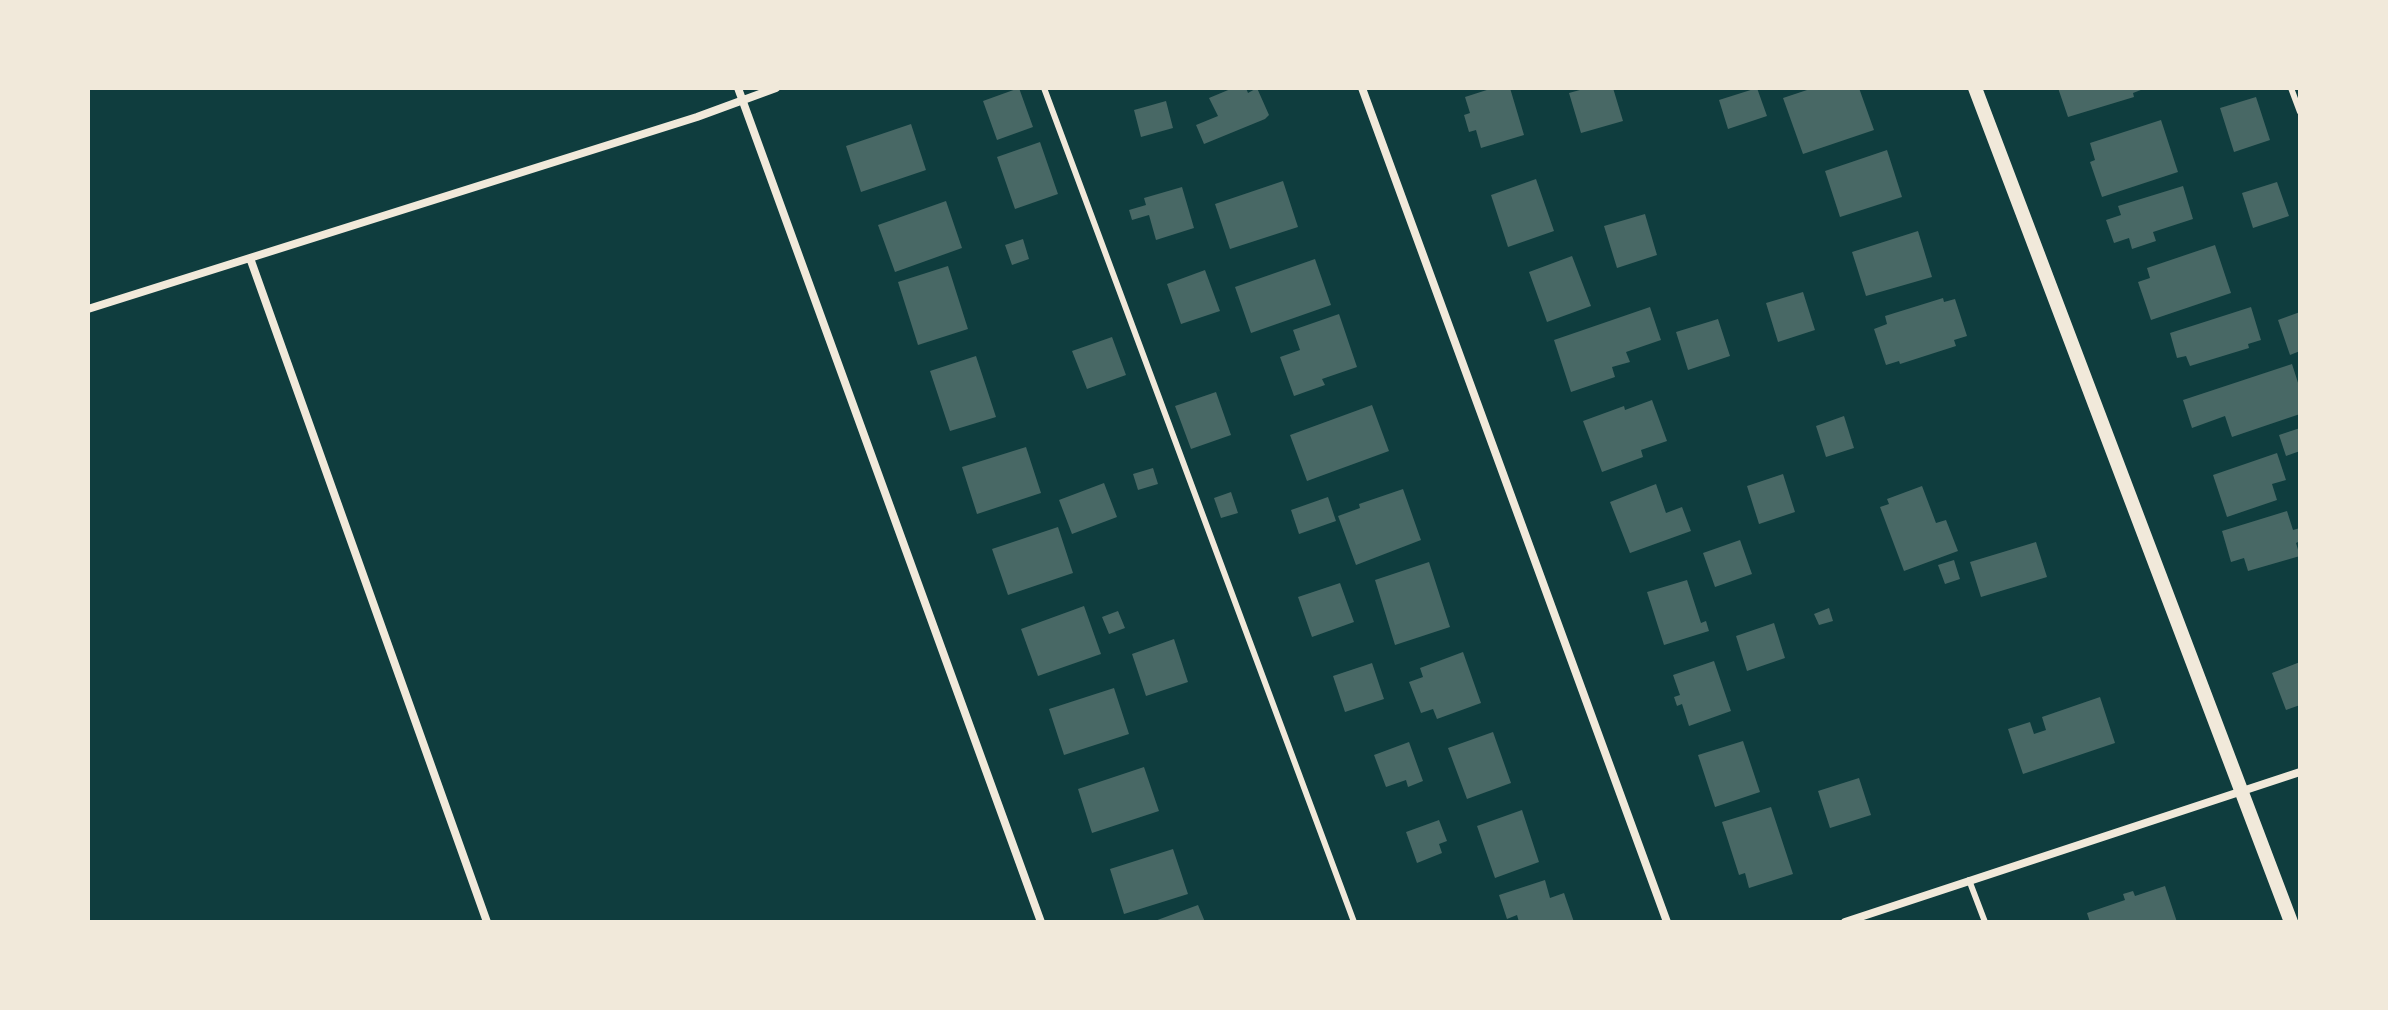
<!DOCTYPE html>
<style>
body{margin:0}
#map{position:relative;width:2388px;height:1010px;overflow:hidden;background:#0f3d3e;font-family:Raleway,sans-serif}
canvas{display:block}
.frame{position:absolute;inset:0;border:90px solid #f1e9da;pointer-events:none}
</style>
<div id="map">
<canvas width="2388" height="1010"></canvas>
<div class="frame"></div>
</div>
<script>
const ctx = document.querySelector('canvas').getContext('2d');
ctx.lineJoin = 'round';
function paint(path, color) { ctx.fillStyle = color; ctx.fill(path, 'evenodd'); }
const poly = rows => new Path2D(rows.map(r => 'M' + r).join(''));
function stroke(path, color, width, dash) { ctx.strokeStyle = color; ctx.lineWidth = width; ctx.lineCap = dash ? 'butt' : 'round'; ctx.setLineDash(dash || []); ctx.stroke(path); }
paint(poly([
 [1019,88,1033,127,997,140,983,101],
 [1233,88,1246,88,1248,93,1257,88,1269,115,1265,119,1204,144,1196,125,1218,116,1209,98],
 [1493,88,1510,88,1524,135,1481,148,1476,130,1469,132,1464,115,1470,113,1465,97],
 [1587,88,1613,88,1623,121,1581,133,1569,93],
 [1757,88,1767,116,1728,129,1719,100],
 [1813,88,1859,88,1874,130,1803,154,1783,98],
 [2058,88,2146,88,2133,93,2134,97,2068,117],
 [2256,97,2270,140,2234,152,2220,108],
 [1166,101,1173,128,1141,137,1134,110],
 [2161,120,2178,172,2102,197,2090,162,2095,160,2090,143],
 [911,124,926,170,861,192,846,146],
 [1040,142,1058,194,1015,209,997,157],
 [1887,150,1902,197,1840,217,1825,171],
 [1536,179,1554,231,1508,247,1491,195],
 [1283,181,1298,227,1230,249,1215,204],
 [2277,182,2289,216,2253,228,2242,193],
 [2183,186,2193,219,2153,232,2156,241,2132,249,2129,238,2114,243,2106,220,2121,215,2118,206],
 [1182,187,1194,228,1156,240,1149,215,1132,220,1129,210,1146,205,1144,198],
 [946,201,962,248,895,272,878,225],
 [1645,214,1657,255,1617,268,1604,226],
 [1918,231,1932,277,1866,296,1852,252],
 [1023,239,1029,259,1012,265,1005,245],
 [2215,245,2231,293,2151,320,2138,282,2150,278,2147,268],
 [1572,256,1591,306,1547,322,1529,272],
 [1315,259,1331,305,1251,333,1235,287],
 [948,266,968,329,918,345,898,282],
 [1205,270,1220,311,1181,324,1167,284],
 [1803,292,1815,330,1778,342,1766,303],
 [1943,298,1944,302,1955,299,1967,336,1954,340,1956,346,1900,364,1899,361,1886,365,1874,329,1887,324,1885,316],
 [1650,307,1661,340,1626,352,1630,362,1612,367,1615,377,1571,392,1554,340],
 [2251,307,2261,340,2248,344,2249,348,2190,366,2186,356,2177,358,2170,333],
 [2300,312,2300,351,2290,355,2278,320],
 [1339,314,1357,367,1322,379,1325,385,1294,396,1280,357,1300,350,1293,330],
 [1718,319,1730,356,1688,370,1676,332],
 [1112,337,1126,375,1087,389,1072,351],
 [976,356,996,417,950,431,930,371],
 [2292,364,2300,389,2300,414,2232,437,2225,416,2192,428,2183,400],
 [1216,392,1231,435,1191,449,1175,406],
 [1652,400,1667,441,1641,450,1643,457,1602,472,1583,421,1624,406,1625,410],
 [1372,405,1389,451,1307,481,1290,435],
 [1844,416,1854,448,1826,457,1816,426],
 [2300,428,2300,451,2286,456,2279,435],
 [1026,447,1041,493,977,514,962,467],
 [2277,453,2286,480,2272,484,2277,500,2227,517,2213,475],
 [1153,468,1158,484,1138,490,1133,474],
 [1783,474,1795,512,1759,524,1747,486],
 [1104,483,1117,517,1072,534,1059,500],
 [1656,484,1666,513,1682,507,1691,531,1630,553,1610,502],
 [1922,486,1936,523,1946,520,1958,551,1904,571,1880,507,1889,504,1887,499],
 [1403,489,1421,540,1356,565,1338,516,1360,508,1359,504],
 [1231,492,1238,513,1221,518,1214,498],
 [1328,497,1336,521,1299,534,1291,510],
 [2287,511,2293,530,2300,528,2300,541,2296,543,2300,556,2248,571,2244,558,2231,562,2222,531],
 [1058,527,1073,573,1008,595,992,549],
 [1740,540,1752,574,1715,587,1703,553],
 [2036,542,2047,577,1981,597,1970,562],
 [1954,560,1960,579,1945,584,1938,565],
 [1429,562,1450,627,1395,645,1375,580],
 [1687,580,1701,623,1706,621,1709,631,1664,645,1647,592],
 [1340,583,1354,622,1312,637,1298,597],
 [1084,606,1101,654,1038,676,1021,629],
 [1829,608,1833,621,1819,625,1814,614],
 [1118,611,1125,628,1109,634,1102,617],
 [1774,623,1785,658,1747,671,1736,636],
 [1174,639,1188,682,1146,696,1132,654],
 [1463,652,1481,703,1437,719,1433,709,1421,713,1409,682,1423,677,1420,668],
 [1714,661,1731,711,1689,726,1682,704,1677,706,1674,697,1680,695,1673,675],
 [2300,662,2300,705,2286,710,2272,673],
 [1372,663,1384,699,1345,712,1333,676],
 [1114,688,1129,734,1064,755,1049,709],
 [2100,697,2115,743,2023,774,2008,729,2030,722,2034,734,2046,730,2042,717],
 [1493,732,1511,783,1467,799,1448,748],
 [1743,741,1760,792,1715,807,1698,755],
 [1409,742,1423,781,1408,787,1406,780,1386,787,1374,755],
 [1144,767,1159,811,1092,833,1078,789],
 [1859,778,1871,815,1830,828,1818,791],
 [1771,807,1793,874,1749,888,1745,873,1739,875,1722,822],
 [1522,810,1539,862,1495,878,1477,826],
 [1439,820,1447,841,1439,844,1442,853,1417,863,1406,832],
 [1173,849,1188,894,1124,914,1110,869],
 [1545,880,1550,898,1564,893,1574,922,1519,922,1517,915,1507,919,1499,895],
 [2165,886,2177,922,2090,922,2087,913,2125,900,2123,894,2133,891,2135,896],
 [1198,905,1205,922,1152,922]
]), '#486865');
stroke(poly([
 [1044,88,1354,922],
 [2291,88,2300,112],
 [1969,880,1985,922]
]), '#f1e9da', 6);
stroke(poly([
 [738,88,1041,922],
 [1362,88,1667,922],
 [250,258,487,922],
 [88,309,697,117,776,88],
 [1845,922,2300,772]
]), '#f1e9da', 8);
stroke(poly([
 [1975,88,2291,922]
]), '#f1e9da', 14);
</script>
